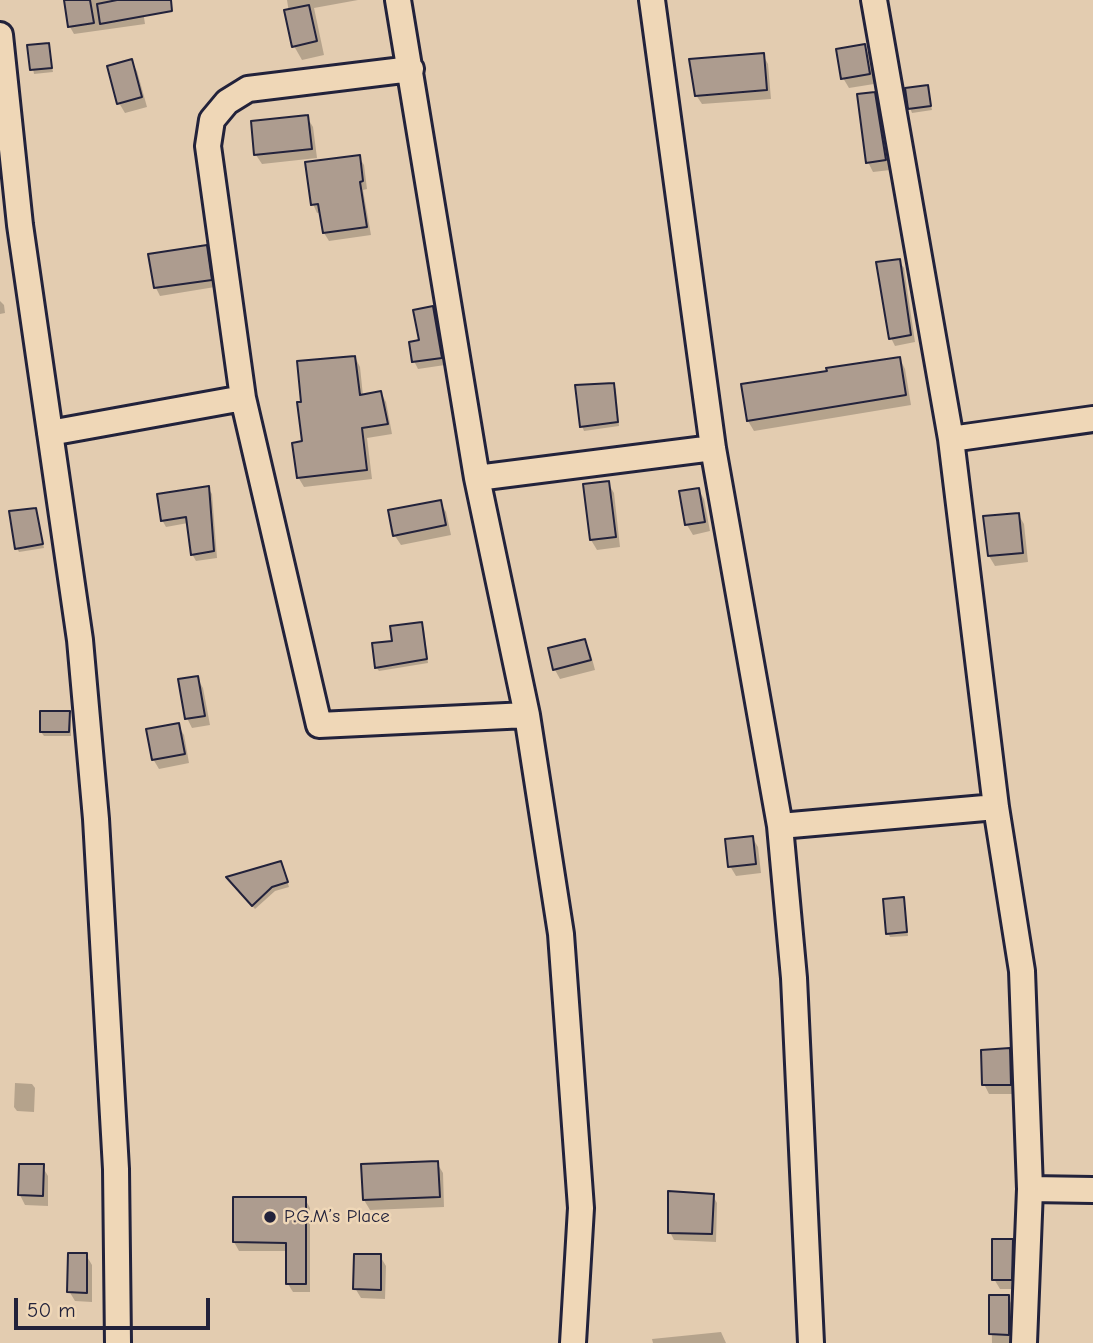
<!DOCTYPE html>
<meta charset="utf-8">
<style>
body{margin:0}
#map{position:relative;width:1093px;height:1343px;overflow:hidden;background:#e3ccb0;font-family:"Comic Neue",sans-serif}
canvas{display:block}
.scale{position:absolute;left:14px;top:1298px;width:196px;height:32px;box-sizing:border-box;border:4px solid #22223b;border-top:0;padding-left:9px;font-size:21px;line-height:24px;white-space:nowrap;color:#22223b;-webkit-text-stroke:5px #efd7b7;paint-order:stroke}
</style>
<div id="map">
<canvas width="1093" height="1343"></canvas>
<div class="scale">50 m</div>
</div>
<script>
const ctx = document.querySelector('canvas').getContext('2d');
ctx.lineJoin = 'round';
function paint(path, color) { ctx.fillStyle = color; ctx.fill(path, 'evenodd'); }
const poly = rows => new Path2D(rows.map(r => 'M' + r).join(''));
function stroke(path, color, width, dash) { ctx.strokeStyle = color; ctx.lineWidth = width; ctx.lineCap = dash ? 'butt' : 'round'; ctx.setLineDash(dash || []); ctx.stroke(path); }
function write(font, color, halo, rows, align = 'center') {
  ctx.font = font + ' "Comic Neue",sans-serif'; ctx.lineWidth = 5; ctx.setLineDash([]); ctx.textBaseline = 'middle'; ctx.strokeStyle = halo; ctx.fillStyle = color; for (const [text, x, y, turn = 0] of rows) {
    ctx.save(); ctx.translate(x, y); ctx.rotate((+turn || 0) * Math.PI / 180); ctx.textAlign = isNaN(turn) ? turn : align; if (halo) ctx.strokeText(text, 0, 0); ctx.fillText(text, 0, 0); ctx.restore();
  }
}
paint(poly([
 [65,0,167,0,142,4,145,24,74,34,70,27],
 [287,0,358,0,314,8,324,55,302,60,294,46],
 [48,45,53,72,34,74,29,47],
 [864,46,870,56,874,84,849,88,843,78],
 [763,55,768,64,771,99,702,104,696,95],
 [131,61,137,71,147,107,125,113,119,103],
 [927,87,932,110,912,113,910,108],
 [874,94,880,104,890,170,873,172,868,162],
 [307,117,313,127,317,158,262,164,256,155],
 [359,157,364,165,367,189,363,190,371,235,329,241,324,233,321,212,317,213,313,204],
 [206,247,211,255,215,287,160,296,156,288],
 [899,261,904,268,915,342,895,346,891,338],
 [0,301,4,305,5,313,0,314],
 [432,308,437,315,445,365,418,369,414,361],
 [355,357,360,367,363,396,381,393,386,402,392,434,367,438,372,479,304,487,298,477,304,443],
 [900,359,905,369,911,405,754,431,748,421],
 [613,384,616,389,619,426,584,431,582,426],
 [608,483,614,493,620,547,597,550,591,540],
 [208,488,212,494,217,558,196,561,192,554,188,523,166,527,162,520],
 [698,489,704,499,710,531,693,535,687,525,681,493],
 [440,502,446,512,451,535,401,545,395,536],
 [36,510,44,548,19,552,17,548],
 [1018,514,1024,524,1028,562,995,566,989,556,985,518],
 [422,624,424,628,428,663,379,671,376,667,394,642],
 [585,641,590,651,595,670,560,679,555,670,550,650],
 [197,678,203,688,210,725,192,728,187,718],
 [69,712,71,717,71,736,44,736,41,732],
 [178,725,184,735,189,763,159,769,153,759],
 [752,837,758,847,761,873,736,876,730,866],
 [283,867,289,887,275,891,255,909,231,882],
 [903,899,905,904,908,936,890,937,888,933],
 [1009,1050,1015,1060,1016,1094,989,1094,984,1084],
 [15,1083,32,1084,35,1088,34,1112,17,1111,14,1107],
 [437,1163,443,1173,444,1207,370,1210,364,1200],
 [42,1166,48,1176,48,1206,25,1205,20,1195],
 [713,1196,717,1203,716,1242,674,1240,670,1232],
 [305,1199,310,1208,310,1292,293,1292,288,1284,288,1251,239,1251,234,1242],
 [1012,1241,1018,1251,1016,1289,1000,1289,994,1279],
 [86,1255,92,1265,92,1302,75,1301,69,1291],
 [380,1256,386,1266,385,1299,361,1298,355,1288],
 [991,1297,1008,1297,1012,1305,1013,1343,992,1343],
 [721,1332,726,1343,653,1343,652,1339]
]), '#0003');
const building = poly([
 [64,0,90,0,94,23,68,27,64,0],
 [117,0,171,0,172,11,100,24,97,4,117,0],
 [309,5,317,41,292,47,284,10,309,5],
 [49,43,52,68,30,70,27,45,49,43],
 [865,44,870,74,841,79,836,49,865,44],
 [764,53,767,90,695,96,689,59,764,53],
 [132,59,142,97,117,104,107,66,132,59],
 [928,85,931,106,908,109,905,88,928,85],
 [875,92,886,160,866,163,857,94,875,92],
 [308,115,312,149,254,155,251,121,308,115],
 [360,155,363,181,360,182,367,227,323,233,318,204,311,205,305,162,360,155],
 [207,245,212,280,154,288,148,254,207,245],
 [900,259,911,335,889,339,876,262,900,259],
 [433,306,442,358,412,362,409,342,419,340,413,310,433,306],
 [355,356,360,395,381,391,388,424,362,428,367,470,297,478,292,443,302,441,297,402,301,402,297,361,355,356],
 [900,357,906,395,747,421,741,384,827,371,826,368,900,357],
 [614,383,618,422,580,427,575,385,614,383],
 [609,481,616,537,590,540,583,484,609,481],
 [209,486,214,551,191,555,186,517,161,521,157,494,209,486],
 [699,488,705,522,685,525,679,491,699,488],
 [441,500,446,525,393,536,388,510,441,500],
 [36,508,43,544,15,549,9,511,36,508],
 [1019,513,1023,553,988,556,983,516,1019,513],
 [422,622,427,659,375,668,372,643,392,641,390,626,422,622],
 [585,639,591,660,553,670,548,648,585,639],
 [198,676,205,716,185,719,178,679,198,676],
 [40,711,70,711,69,732,40,732,40,711],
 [179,723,185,754,152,760,146,729,179,723],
 [753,836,756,864,728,867,725,839,753,836],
 [281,861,288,882,272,887,252,906,226,877,281,861],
 [904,897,907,932,886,934,883,899,904,897],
 [1010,1048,1011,1085,982,1085,981,1050,1010,1048],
 [438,1161,440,1197,363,1200,361,1164,438,1161],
 [19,1164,44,1164,43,1196,18,1195,19,1164],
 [668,1191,714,1194,712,1234,668,1233,668,1191],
 [233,1197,306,1197,306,1284,286,1284,286,1243,233,1242,233,1197],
 [992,1239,1013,1239,1012,1280,992,1280,992,1239],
 [68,1253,87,1253,87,1293,67,1292,68,1253],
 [354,1254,381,1254,381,1290,353,1289,354,1254],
 [989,1295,1009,1295,1009,1335,989,1334,989,1295]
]);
paint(building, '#ad9c8f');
stroke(building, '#22223b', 2);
const minor = poly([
 [398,0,477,478,527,715,561,934,581,1208,573,1343],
 [652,0,713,448,780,826,794,978,811,1343],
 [874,0,951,439,996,807,1022,971,1030,1189,1024,1343],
 [0,35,20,225,80,640,96,819,116,1169,118,1343],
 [411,69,248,89,227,102,212,120,208,146,243,398,319,725,527,715],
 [50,433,243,398],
 [951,439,1093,419],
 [477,478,713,448],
 [780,826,996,807],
 [1030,1189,1093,1190]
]);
stroke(minor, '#22223b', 30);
stroke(minor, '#efd7b7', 24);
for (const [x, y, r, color] of [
 [270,1217,7,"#22223b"]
]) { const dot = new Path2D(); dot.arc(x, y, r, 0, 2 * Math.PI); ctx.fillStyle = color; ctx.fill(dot); stroke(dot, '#efd7b7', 2.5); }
write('19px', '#22223b', '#efd7b7', [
 ["P.G.M’s Place",284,1217]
], 'left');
</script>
